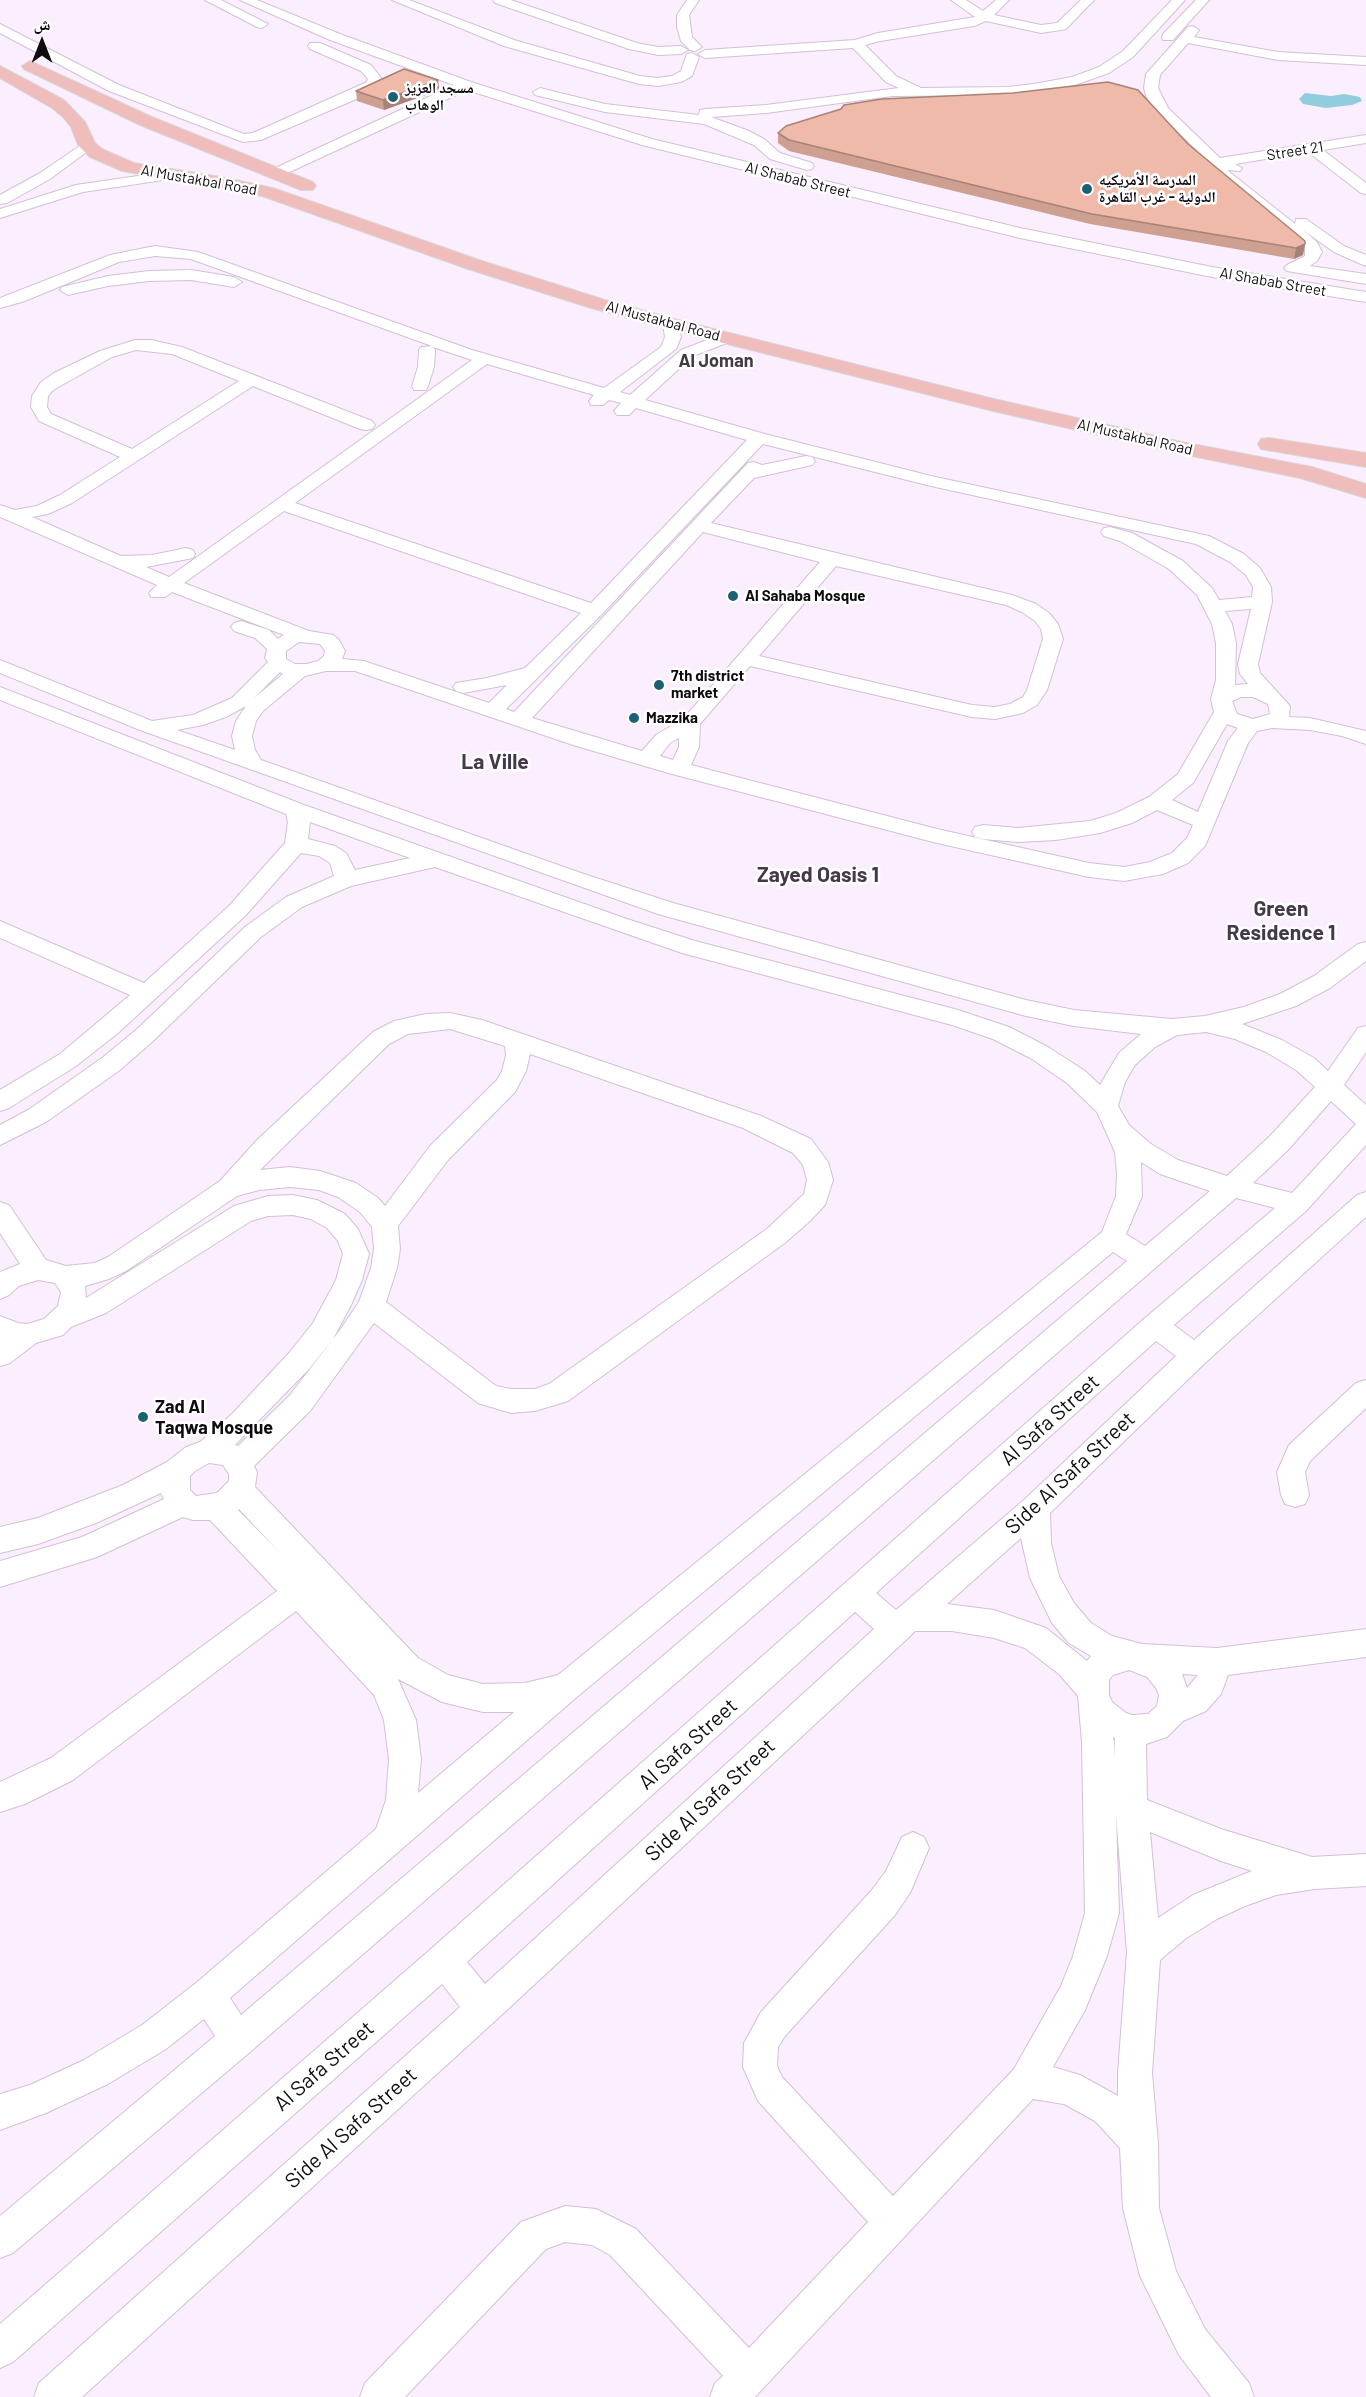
<!DOCTYPE html>
<meta charset="utf-8">
<style>
body{margin:0}
#map{position:relative;width:1366px;height:2397px;overflow:hidden;background:#fbeeff;font-family:Barlow,"Noto Naskh Arabic",sans-serif}
canvas{display:block}
.north{position:absolute;left:12px;top:12px;width:60px;height:60px;-webkit-text-stroke:4px #fff;paint-order:stroke;rotate:0deg;font-size:16px;font-weight:700;line-height:24px;text-align:center;color:#100b11}
.north::after{content:'';display:block;margin:auto;width:21px;height:27px;background:#100b11;clip-path:polygon(50% 0,100% 100%,50% 72%,0 100%)}
</style>
<div id="map">
<canvas width="1366" height="2397"></canvas>
<div class="north">ش</div>
</div>
<script>
const ctx = document.querySelector('canvas').getContext('2d');
ctx.lineJoin = 'round';
function paint(path, color) { ctx.fillStyle = color; ctx.fill(path, 'evenodd'); }
const poly = rows => new Path2D(rows.map(r => 'M' + r).join(''));
function stroke(path, color, width, dash) { ctx.strokeStyle = color; ctx.lineWidth = width; ctx.lineCap = dash ? 'butt' : 'round'; ctx.setLineDash(dash || []); ctx.stroke(path); }
function write(font, color, halo, rows, align = 'center') {
  ctx.font = font + ' Barlow,"Noto Naskh Arabic",sans-serif'; ctx.lineWidth = 5; ctx.setLineDash([]); ctx.textBaseline = 'middle'; ctx.strokeStyle = halo; ctx.fillStyle = color; for (const [text, x, y, turn = 0] of rows) {
    ctx.save(); ctx.translate(x, y); ctx.rotate((+turn || 0) * Math.PI / 180); ctx.textAlign = isNaN(turn) ? turn : align; if (halo) ctx.strokeText(text, 0, 0); ctx.fillText(text, 0, 0); ctx.restore();
  }
}
paint(poly([
 [1305,93,1331,96,1344,94,1360,97,1362,101,1352,105,1326,108,1303,104,1299,99]
]), '#91cdde');
const minor = poly([
 [205,0,221,0,268,24,262,28,257,27,205,0],
 [240,0,257,0,340,34,471,82,652,139,1020,228,1212,267,1366,292,1366,302,1212,277,1020,238,642,145,467,90,281,176,271,176,269,173,271,170,454,85,330,40,240,0],
 [392,0,409,0,514,40,640,76,658,78,672,76,681,71,687,54,692,53,699,57,692,76,681,82,658,86,639,84,504,46,392,0],
 [493,0,511,0,637,43,658,47,681,46,688,50,681,54,658,55,629,49,495,3,493,0],
 [687,0,699,0,689,15,692,37,702,47,695,51,690,50,681,41,677,27,677,15,687,0],
 [951,0,966,0,983,11,996,0,1009,0,994,15,1041,25,1057,23,1081,0,1094,0,1066,29,1061,30,1041,33,986,21,974,26,880,41,865,45,896,76,921,88,1007,87,1034,84,1072,77,1099,67,1123,51,1172,0,1185,0,1133,57,1109,73,1075,85,1007,95,892,96,766,113,711,117,749,131,764,139,780,153,812,163,814,166,812,169,807,170,770,159,754,145,704,124,605,112,535,95,533,92,540,88,605,104,699,115,700,110,705,109,766,105,899,88,886,82,853,48,705,58,698,54,705,50,855,40,878,33,975,17,951,0],
 [1196,0,1209,0,1173,40,1163,40,1162,37,1163,34,1196,0],
 [0,24,119,85,244,134,253,133,367,82,368,79,361,71,310,49,308,46,310,43,320,43,371,65,382,79,375,91,261,140,243,142,109,91,0,33,0,24],
 [1193,26,1199,30,1194,37,1278,52,1366,57,1366,65,1278,60,1188,43,1160,75,1158,88,1168,108,1220,158,1366,135,1366,143,1323,150,1366,183,1366,194,1361,193,1308,152,1235,164,1242,168,1240,171,1227,170,1295,224,1296,219,1306,219,1344,246,1366,255,1366,266,1361,264,1334,252,1303,230,1317,242,1322,252,1317,261,1310,266,1366,274,1366,284,1287,271,1284,268,1287,265,1305,256,1305,247,1215,175,1211,164,1156,111,1146,96,1144,88,1146,74,1188,27,1193,26],
 [87,141,92,142,94,145,92,148,50,179,7,203,0,204,0,195,40,173,87,141],
 [172,171,179,175,177,178,83,192,0,218,0,209,76,185,172,171],
 [155,246,198,252,472,350,604,388,661,347,665,337,663,324,671,319,677,321,681,337,676,349,620,392,630,395,681,350,720,335,732,335,734,338,732,341,693,356,645,400,765,434,931,476,1209,536,1244,554,1260,568,1271,587,1272,602,1258,664,1260,673,1290,706,1289,717,1310,718,1366,731,1366,744,1342,736,1310,730,1272,728,1257,731,1248,743,1205,846,1188,863,1163,874,1124,881,1089,877,937,843,672,774,573,745,355,671,326,671,305,676,263,711,256,721,252,736,255,750,261,760,578,872,673,903,1026,1000,1074,1010,1172,1019,1205,1016,1244,1007,1280,994,1314,976,1358,944,1366,942,1366,961,1330,988,1296,1006,1242,1024,1282,1040,1314,1058,1328,1071,1358,1028,1366,1026,1366,1052,1344,1085,1366,1105,1366,1145,1306,1211,1174,1325,1194,1340,1357,1195,1366,1192,1366,1217,1205,1363,1050,1513,1051,1543,1059,1576,1074,1603,1091,1623,1112,1636,1142,1644,1217,1648,1366,1629,1366,1657,1228,1675,1221,1694,1206,1711,1183,1721,1167,1737,1146,1744,1147,1800,1221,1829,1312,1857,1366,1854,1366,1886,1315,1889,1276,1895,1245,1906,1217,1919,1185,1939,1160,1960,1152,2073,1158,2143,1159,2208,1176,2271,1205,2329,1249,2383,1254,2397,1211,2397,1179,2355,1140,2276,1123,2208,1120,2148,1095,2121,1064,2104,1033,2099,755,2397,710,2397,715,2383,723,2376,610,2255,592,2245,565,2242,546,2249,405,2397,360,2397,365,2383,521,2222,565,2206,596,2209,636,2229,749,2348,868,2222,758,2101,743,2067,744,2043,761,2012,871,1891,886,1871,902,1837,913,1832,924,1837,929,1848,910,1893,895,1915,785,2036,778,2047,777,2066,782,2077,893,2196,1014,2069,1061,1986,1073,1956,1085,1913,1082,1742,1078,1696,1059,1674,1025,1648,994,1638,952,1631,915,1631,907,1639,495,2021,82,2397,34,2397,39,2383,460,2007,442,1984,13,2362,0,2368,0,2324,432,1948,1145,1318,1275,1208,1236,1198,250,2052,13,2253,0,2258,0,2216,215,2036,204,2019,166,2049,108,2084,46,2113,0,2130,0,2094,30,2085,84,2060,142,2025,196,1983,376,1829,386,1800,389,1759,384,1720,374,1695,296,1611,73,1780,25,1804,0,1812,0,1782,51,1758,277,1591,210,1520,193,1520,183,1517,97,1557,0,1587,0,1561,82,1537,164,1499,161,1493,96,1523,38,1544,0,1553,0,1527,38,1518,123,1485,167,1462,186,1447,200,1442,232,1414,289,1353,313,1323,336,1280,343,1254,338,1241,327,1228,311,1219,293,1215,268,1216,251,1221,106,1313,71,1327,63,1335,36,1343,10,1363,0,1366,0,1316,18,1323,27,1324,44,1319,58,1306,61,1292,55,1283,38,1280,19,1286,9,1295,0,1299,0,1272,20,1264,0,1233,0,1202,9,1205,46,1260,66,1266,95,1263,108,1257,220,1181,257,1140,373,1032,394,1021,426,1014,450,1013,482,1020,761,1116,811,1139,828,1162,833,1180,825,1205,810,1221,786,1242,568,1401,535,1411,511,1413,478,1403,374,1323,310,1411,254,1466,257,1472,255,1487,418,1658,448,1675,483,1684,525,1683,558,1675,1102,1232,1116,1196,1117,1174,1115,1152,1097,1112,1067,1083,1032,1059,993,1039,952,1025,682,953,435,867,351,886,302,907,261,937,152,1042,120,1070,46,1122,0,1145,0,1125,28,1110,102,1058,136,1030,245,927,286,897,334,876,330,863,319,856,301,853,245,916,118,1033,76,1066,9,1108,0,1111,0,1090,60,1054,130,995,0,938,0,921,144,983,229,906,285,843,288,822,286,814,0,700,0,687,304,805,627,919,695,941,958,1010,1009,1027,1048,1047,1085,1071,1100,1085,1119,1053,1141,1034,1074,1026,1026,1016,658,914,140,730,0,673,0,660,152,721,193,715,232,698,268,662,265,658,267,649,255,638,234,631,231,627,234,623,241,621,269,630,278,639,284,635,172,592,165,597,151,597,149,593,157,585,0,517,0,505,15,510,37,506,60,495,120,457,39,421,31,407,32,396,41,382,54,373,100,351,135,340,151,340,182,347,372,421,375,425,372,429,366,430,360,429,253,386,72,503,48,514,32,517,121,556,152,555,186,548,193,550,195,554,193,558,146,567,169,577,472,360,433,347,435,350,434,367,428,386,426,390,414,390,412,386,418,367,419,350,421,347,432,346,191,259,155,256,119,262,25,301,0,308,0,298,110,255,155,246],
 [136,350,172,354,239,381,132,449,51,414,47,407,48,396,53,390,112,357,136,350],
 [487,364,594,395,589,401,591,405,603,405,609,400,621,403,614,411,617,415,629,415,636,408,747,440,591,603,295,503,487,364],
 [763,444,931,486,1196,544,1230,562,1246,575,1253,587,1252,597,1219,600,1212,588,1183,561,1132,533,1110,527,1104,528,1101,532,1104,536,1120,541,1169,569,1197,595,1212,624,1216,643,1216,680,1211,699,1214,712,1178,774,1149,797,1116,813,1090,821,1018,828,983,825,975,827,972,832,975,837,983,839,1018,842,1056,840,1100,833,1132,823,1157,810,1193,825,1187,838,1172,853,1150,862,1124,867,1089,863,937,829,691,765,699,747,700,724,750,666,972,717,995,719,1023,713,1037,705,1047,690,1063,639,1058,624,1049,613,1036,604,1012,595,711,523,754,478,812,465,815,461,812,457,806,456,762,465,754,462,748,463,514,712,506,709,601,615,763,444],
 [284,511,581,613,525,668,487,678,456,683,453,687,456,691,463,693,507,685,489,703,364,661,342,659,345,651,339,640,333,635,309,631,184,583,284,511],
 [703,532,820,562,683,719,656,735,642,751,532,718,703,532],
 [836,566,1006,605,1022,612,1035,621,1041,629,1043,639,1027,690,1023,697,1010,704,995,707,972,705,759,656,836,566],
 [1251,609,1238,664,1240,674,1248,684,1235,685,1236,643,1232,624,1225,611,1251,609],
 [299,642,320,644,325,651,324,656,318,661,307,664,295,664,286,659,286,651,299,642],
 [280,672,283,674,254,698,280,672],
 [1241,697,1253,697,1268,704,1270,714,1253,719,1237,714,1232,701,1241,697],
 [246,706,236,721,232,736,235,750,177,730,203,725,226,717,246,706],
 [1227,724,1238,728,1228,741,1198,812,1172,800,1193,783,1227,724],
 [679,738,679,747,673,760,660,756,670,743,679,738],
 [310,822,410,858,355,870,346,853,335,846,308,839,310,822],
 [450,1029,505,1046,506,1055,502,1071,497,1080,430,1146,385,1206,378,1198,356,1183,320,1171,290,1167,260,1170,389,1044,408,1034,450,1029],
 [1206,1032,1235,1039,1266,1052,1296,1070,1315,1087,1270,1136,1227,1176,1178,1160,1151,1144,1129,1125,1118,1106,1125,1082,1135,1065,1155,1047,1177,1035,1206,1032],
 [530,1054,743,1128,793,1153,803,1165,807,1180,804,1194,768,1228,549,1384,535,1389,511,1389,496,1386,386,1302,397,1268,400,1249,398,1226,448,1160,515,1092,526,1071,530,1054],
 [1331,1101,1356,1124,1292,1193,1253,1183,1288,1150,1331,1101],
 [1141,1162,1160,1174,1210,1191,1145,1246,1126,1234,1142,1196,1141,1162],
 [290,1187,319,1190,338,1197,360,1212,372,1227,374,1249,371,1268,359,1302,340,1330,290,1395,238,1446,235,1445,309,1369,333,1339,351,1305,362,1280,369,1254,358,1229,345,1214,317,1200,293,1195,268,1196,234,1206,86,1298,85,1286,109,1279,126,1271,237,1196,259,1190,290,1187],
 [1113,1252,1127,1261,241,2015,230,1998,578,1696,1113,1252],
 [1156,1341,1176,1356,1025,1499,896,1610,876,1593,1156,1341],
 [209,1463,223,1465,229,1474,229,1481,217,1493,196,1496,190,1490,190,1476,195,1471,209,1463],
 [239,1509,283,1556,238,1510,239,1509],
 [1021,1538,1030,1578,1052,1623,1069,1643,1091,1656,1087,1661,1046,1628,994,1610,947,1604,1021,1538],
 [855,1612,874,1629,485,1984,467,1962,855,1612],
 [1129,1670,1147,1677,1156,1688,1159,1695,1157,1706,1148,1714,1132,1715,1126,1713,1112,1702,1109,1695,1109,1680,1113,1675,1129,1670],
 [1182,1674,1198,1675,1187,1688,1182,1674],
 [398,1679,442,1702,483,1712,514,1712,418,1793,421,1759,416,1720,398,1679],
 [1113,1737,1115,1738,1114,1759,1114,1742,1113,1737],
 [1116,1815,1127,1952,1118,2073,1118,2096,1080,2075,1053,2067,1085,2010,1107,1956,1119,1913,1116,1815],
 [1150,1832,1221,1861,1252,1871,1193,1895,1158,1918,1150,1832],
 [191,270,234,277,242,282,234,287,191,280,149,281,108,286,68,295,60,290,62,287,108,276,149,271,191,270],
 [1366,1380,1366,1408,1310,1461,1305,1472,1309,1495,1305,1504,1295,1507,1285,1504,1281,1495,1277,1472,1289,1445,1356,1383,1366,1380]
]);
const major = poly([
 [30,61,152,117,313,182,316,186,313,190,301,190,140,125,24,69,22,66,30,61],
 [0,66,64,100,85,122,95,143,102,149,134,163,221,177,273,188,482,261,605,300,678,320,994,399,1182,442,1312,467,1366,484,1366,498,1300,478,1182,454,993,411,664,328,591,308,468,269,262,196,122,171,90,157,78,145,71,127,63,117,52,108,0,78,0,66],
 [1269,438,1366,453,1366,467,1261,449,1258,444,1261,439,1269,438]
]);
stroke(minor, '#d1c1d5', 2);
stroke(major, '#d9d8d9', 2);
paint(minor, '#fff');
paint(major, '#efbdbb');
paint(poly([
 [438,80,439,90,384,110,357,101,356,91],
 [778,133,1188,144,1305,244,1303,255,1294,259,1090,224,789,151,778,143]
]), '#cea092');
paint(poly([
 [438,80,439,90,384,110,383,100],
 [1305,244,1303,255,1294,259,1296,248]
]), '#a78277');
const building = poly([
 [404,69,438,80,383,100,356,91,404,69],
 [1108,82,1138,90,1188,144,1305,241,1305,244,1296,248,1092,214,789,140,778,133,786,126,841,109,844,105,882,99,1013,93,1108,82]
]);
paint(building, '#efbaaa');
stroke(building, '#a78277', 1.5);
for (const [x, y, r, color] of [
 [393,97,6,"#1c6173"],
 [1087,189,6,"#1c6173"],
 [733,596,6,"#1c6173"],
 [659,685,6,"#1c6173"],
 [634,718,6,"#1c6173"],
 [143,1417,6,"#1c6173"]
]) { const dot = new Path2D(); dot.arc(x, y, r, 0, 2 * Math.PI); ctx.fillStyle = color; ctx.fill(dot); stroke(dot, '#fff', 2); }
write('bold 15px', '#100b11', '#fff', [
 ["مسجد العزيز",405,88],
 ["الوهاب",405,105],
 ["المدرسة الأمريكيه",1099,180],
 ["الدولية - غرب القاهرة",1099,197],
 ["Al Sahaba Mosque",745,596],
 ["7th district",671,676],
 ["market",671,693],
 ["Mazzika",646,718]
], 'left');
write('15px', '#100b11', '#fff', [
 ["Street 21",1295,151,-9],
 ["Al Mustakbal Road",199,180,10],
 ["Al Shabab Street",798,180,14],
 ["Al Shabab Street",1273,282,10],
 ["Al Mustakbal Road",663,321,15],
 ["Al Mustakbal Road",1135,437,13]
]);
write('bold 18px', '#453849', '#fff', [
 ["Al Joman",716,361]
]);
write('bold 18px', '#100b11', '#fff', [
 ["Zad Al",155,1407],
 ["Taqwa Mosque",155,1428]
], 'left');
write('bold 21px', '#453849', '#fff', [
 ["La Ville",495,762],
 ["Zayed Oasis 1",818,875],
 ["Green",1281,909],
 ["Residence 1",1281,933]
]);
write('21px', '#100b11', '#fff', [
 ["Al Safa Street",1050,1420,-42],
 ["Side Al Safa Street",1070,1473,-43],
 ["Al Safa Street",688,1744,-42],
 ["Side Al Safa Street",710,1800,-43],
 ["Al Safa Street",324,2066,-41],
 ["Side Al Safa Street",351,2128,-42]
]);
</script>
